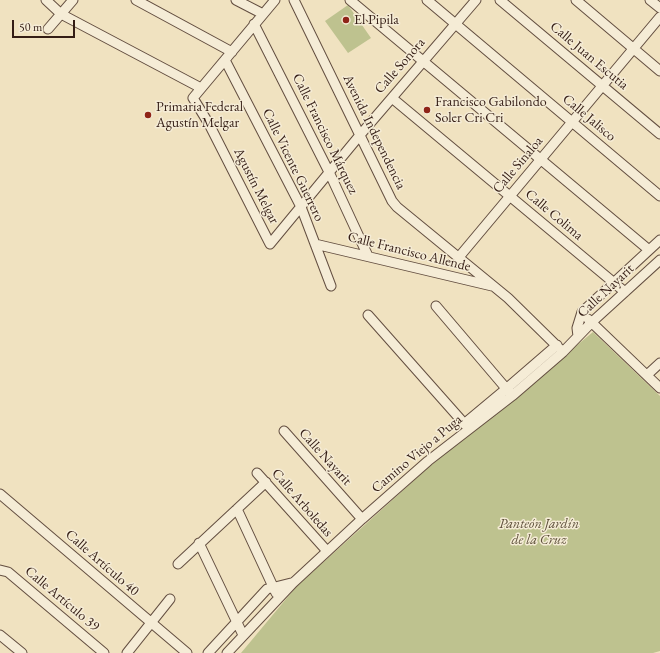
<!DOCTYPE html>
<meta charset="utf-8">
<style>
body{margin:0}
#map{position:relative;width:660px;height:653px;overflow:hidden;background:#f0e2c0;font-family:"EB Garamond",serif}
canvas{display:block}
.scale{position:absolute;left:12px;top:20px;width:63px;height:18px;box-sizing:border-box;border:2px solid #341d15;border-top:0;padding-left:5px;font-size:12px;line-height:14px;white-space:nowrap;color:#341d15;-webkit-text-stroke:3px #f5ecd6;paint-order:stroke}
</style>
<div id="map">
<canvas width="660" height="653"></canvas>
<div class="scale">50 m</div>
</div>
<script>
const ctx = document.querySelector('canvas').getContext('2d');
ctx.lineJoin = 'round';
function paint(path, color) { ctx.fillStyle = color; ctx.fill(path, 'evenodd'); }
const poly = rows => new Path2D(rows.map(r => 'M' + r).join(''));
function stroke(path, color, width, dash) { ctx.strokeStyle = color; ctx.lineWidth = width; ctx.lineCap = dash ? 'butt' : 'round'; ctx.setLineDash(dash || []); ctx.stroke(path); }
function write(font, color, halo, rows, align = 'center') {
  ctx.font = font + ' "EB Garamond",serif'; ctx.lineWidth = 3; ctx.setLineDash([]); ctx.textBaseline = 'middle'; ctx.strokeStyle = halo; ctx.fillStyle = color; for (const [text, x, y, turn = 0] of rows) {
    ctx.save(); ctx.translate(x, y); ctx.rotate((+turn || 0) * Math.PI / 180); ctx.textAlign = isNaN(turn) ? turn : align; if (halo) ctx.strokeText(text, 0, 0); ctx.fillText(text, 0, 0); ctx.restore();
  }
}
paint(poly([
 [348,5,371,38,348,53,325,21],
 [593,332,660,396,660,651,653,653,241,653,296,587,430,466]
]), '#bec28f');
const minor = poly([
 [46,0,61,14,201,88],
 [136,0,232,52],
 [236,0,263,14],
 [275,0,193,98,209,124,270,244,360,135,476,0],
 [294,0,392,201,397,207,508,298,563,352],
 [350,0,649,250],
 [427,0,660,196],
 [500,0,660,134],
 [576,0,660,71],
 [650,0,660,8],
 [254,24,329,172,368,256],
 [48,29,73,0],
 [225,60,301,207,331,286],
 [392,98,625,292],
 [315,244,492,286],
 [459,257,660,17],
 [436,306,510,393],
 [368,315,469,429],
 [588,319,660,388],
 [578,336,577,328,582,312,660,240],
 [647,375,660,363],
 [464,424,506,389,557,345],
 [284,431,362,519],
 [257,473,327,551],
 [0,494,187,653],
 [237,509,276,593],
 [199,543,243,635],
 [178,564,266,482],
 [0,570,8,572,104,653],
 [0,635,22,653],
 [127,653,170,599],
 [208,653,267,589,291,583],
 [227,653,293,583,362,519,428,461,512,396,563,352,592,322,660,260]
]);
stroke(minor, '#634e40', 11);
stroke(minor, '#f5ecd6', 9);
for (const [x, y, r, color] of [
 [346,20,4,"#8f2418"],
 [427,110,4,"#8f2418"],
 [148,115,4,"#8f2418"]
]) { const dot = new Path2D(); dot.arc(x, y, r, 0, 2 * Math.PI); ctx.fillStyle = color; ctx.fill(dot); stroke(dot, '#f5ecd6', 1.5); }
write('14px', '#341d15', '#f5ecd6', [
 ["El Pipila",354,20],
 ["Francisco Gabilondo",435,102],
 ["Soler Cri Cri",435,118],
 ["Primaria Federal",156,107],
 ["Agustín Melgar",156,123]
], 'left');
write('14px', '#341d15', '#f5ecd6', [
 ["Calle Juan Escutia",589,56,40],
 ["Calle Sonora",400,66,-49],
 ["Calle Jalisco",589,118,40],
 ["Avenida Independencia",374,132,64],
 ["Calle Francisco Márquez",325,134,64],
 ["Calle Vicente Guerrero",293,165,64],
 ["Calle Sinaloa",518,165,-50],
 ["Agustín Melgar",256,186,63],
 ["Calle Colima",554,215,40],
 ["Calle Francisco Allende",409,252,14],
 ["Calle Nayarit",606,291,-43],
 ["Camino Viejo a Puga",417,454,-40],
 ["Calle Nayarit",325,457,48],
 ["Calle Arboledas",302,503,49],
 ["Calle Artículo 40",102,563,41],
 ["Calle Artículo 39",62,599,40]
]);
write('italic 14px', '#5d4f3a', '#f5ecd6', [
 ["Panteón Jardín",539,524],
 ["de la Cruz",539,540]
]);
</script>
